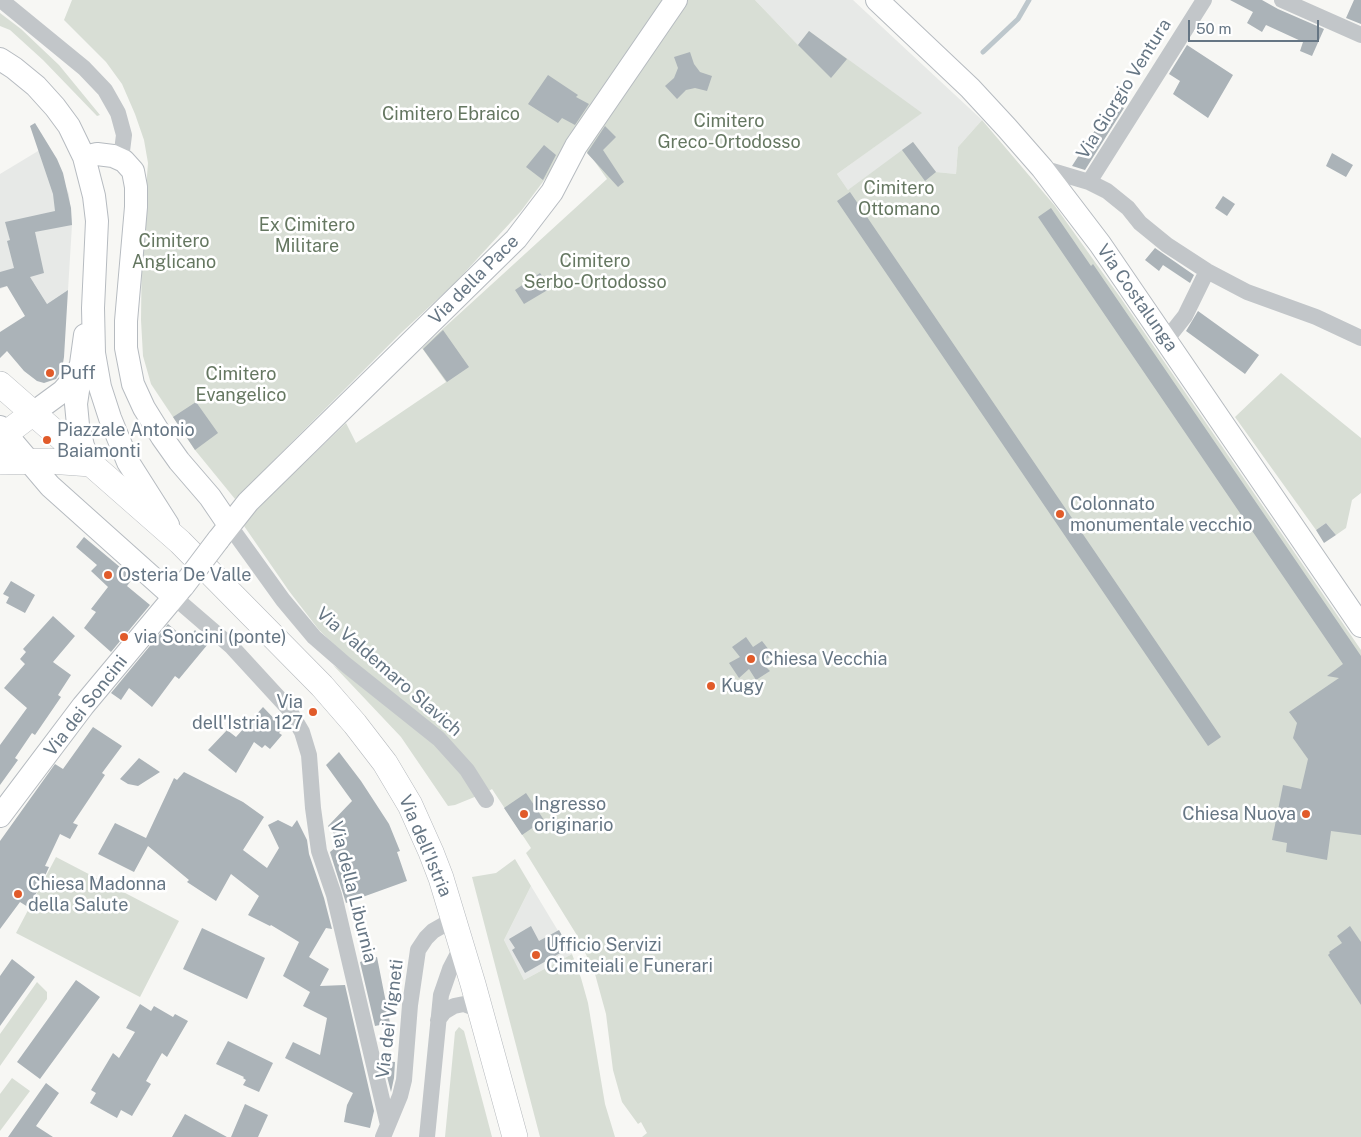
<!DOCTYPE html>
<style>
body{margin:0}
#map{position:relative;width:1361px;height:1137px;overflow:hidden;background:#f7f7f4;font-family:"Public Sans",sans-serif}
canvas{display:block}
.scale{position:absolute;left:1188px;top:20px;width:131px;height:22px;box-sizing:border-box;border:2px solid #667684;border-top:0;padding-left:6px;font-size:15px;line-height:18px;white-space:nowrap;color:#667684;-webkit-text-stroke:4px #fff;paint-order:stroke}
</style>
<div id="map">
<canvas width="1361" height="1137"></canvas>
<div class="scale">50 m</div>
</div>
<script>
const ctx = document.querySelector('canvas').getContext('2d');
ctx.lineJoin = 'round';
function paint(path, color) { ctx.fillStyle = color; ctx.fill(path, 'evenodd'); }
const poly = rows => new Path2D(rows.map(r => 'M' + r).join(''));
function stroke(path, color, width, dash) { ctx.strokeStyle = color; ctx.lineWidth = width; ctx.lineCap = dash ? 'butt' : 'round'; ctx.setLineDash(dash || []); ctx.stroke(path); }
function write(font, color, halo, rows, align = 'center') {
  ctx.font = font + ' "Public Sans",sans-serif'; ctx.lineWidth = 5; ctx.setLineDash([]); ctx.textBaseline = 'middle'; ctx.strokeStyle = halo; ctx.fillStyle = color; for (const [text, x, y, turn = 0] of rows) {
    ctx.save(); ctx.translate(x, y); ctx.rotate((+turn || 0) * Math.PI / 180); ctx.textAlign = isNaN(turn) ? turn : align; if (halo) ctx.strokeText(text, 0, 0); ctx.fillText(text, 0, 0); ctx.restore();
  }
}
paint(poly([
 [755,0,853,0,982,120,958,147,956,174,936,172,848,190,837,174,921,113,798,45],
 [48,145,69,194,72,225,68,290,47,304,34,283,27,287,19,281,0,289,0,174],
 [531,886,572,954,524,980,504,940]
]), '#e7e9e7');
paint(poly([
 [72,0,665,0,560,159,521,211,455,283,402,332,235,499,195,450,151,384,143,356,141,320,142,241,148,163,144,140,135,114,122,84,106,62,64,20],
 [687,0,755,0,798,45,809,31,922,113,837,174,848,190,913,142,936,172,956,174,958,147,982,120,1055,206,1120,297,1361,650,1361,1137,642,1137,647,1133,641,1122,638,1124,622,1102,613,1070,606,1014,595,974,578,937,526,853,531,848,492,789,487,792,319,630,289,591,242,523,346,423,356,443,446,382,422,348,607,179,593,159,583,148],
 [0,13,21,29,59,65,100,115,97,116,43,60,10,30,0,26],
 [1281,373,1361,438,1361,493,1352,500,1346,528,1336,535,1326,523,1316,530,1235,417],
 [333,665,360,684,435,744,461,771,477,796,455,805,448,806,401,737],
 [56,857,179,921,140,997,16,933],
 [515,859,531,886,504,940,524,980,572,954,581,978,588,1003,605,1104,615,1137,540,1137,472,877,496,873],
 [37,982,47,992,47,999,0,1066,0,1034],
 [459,1027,464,1031,492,1137,445,1137,455,1032],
 [12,1078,30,1091,0,1131,0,1094]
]), '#d8ded5');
stroke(poly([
 [983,52,1018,19,1029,0]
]), '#bdc7cc', 5);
paint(poly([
 [1230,0,1262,0,1278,9,1324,29,1312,56,1300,51,1303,42,1266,25,1262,32,1247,23,1253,12],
 [1354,0,1361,0,1361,24,1346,18],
 [809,31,847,59,831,78,798,45],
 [1187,45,1233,75,1208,118,1173,94,1180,81,1169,74],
 [690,52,694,64,700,72,712,76,707,91,695,88,686,90,677,99,665,86,674,78,678,68,674,57],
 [548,75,578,95,576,97,589,104,575,125,562,118,558,123,528,104],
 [1113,102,1124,108,1085,170,1072,166],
 [35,123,57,159,63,173,71,208,72,225,35,232,44,273,30,277,47,304,68,290,64,357,62,369,56,379,44,383,37,381,24,371,7,351,0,358,0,332,25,316,7,286,0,288,0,272,14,268,7,241,10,240,5,222,55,211,53,194,30,126],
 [605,126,616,137,603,150,624,182,618,187,587,153],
 [913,142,936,172,925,181,902,150],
 [544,145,556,155,543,180,526,167],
 [1332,153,1353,165,1346,177,1326,166],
 [850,192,1221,737,1208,746,837,201],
 [1223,196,1235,204,1227,216,1215,208],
 [1051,208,1091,266,1093,264,1361,656,1361,835,1331,831,1327,860,1286,852,1287,843,1272,840,1283,785,1301,789,1308,759,1293,738,1297,723,1289,712,1339,678,1327,676,1343,664,1038,217],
 [1155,248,1194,275,1190,283,1163,265,1159,271,1145,260],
 [540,273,551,288,524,304,515,290],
 [1198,311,1259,355,1245,374,1186,331],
 [443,330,469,367,447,382,423,349],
 [196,402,218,433,195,450,173,417],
 [1326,523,1336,535,1324,543,1316,530],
 [84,537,133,578,127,586,150,605,111,652,84,628,96,612,91,609,108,587,91,571,97,565,76,547],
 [11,581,35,595,25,613,6,603,9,597,3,594],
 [53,616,75,636,53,662,71,675,58,695,61,697,35,735,32,733,15,758,18,760,0,785,0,745,27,708,4,688,25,664,20,659,26,652,23,649],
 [168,624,187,640,195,630,208,644,179,679,175,676,152,707,129,688,121,700,111,693],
 [746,637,753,647,762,641,773,655,761,662,770,671,756,680,749,669,739,678,729,663,740,657,732,647],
 [263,707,283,728,279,733,282,735,270,749,265,745,262,748,254,742,236,773,208,750,227,730,236,737],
 [93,727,122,746,102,773,105,775,73,823,78,825,70,839,60,834,45,866,49,867,40,887,28,907,20,902,0,929,0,841,55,764,63,769],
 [339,752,361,781,389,824,400,851,397,852,407,881,346,903,330,852,341,843,328,826,352,801,326,765],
 [139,758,160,772,138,786,128,784,120,779],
 [184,772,243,802,264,817,243,850,267,868,279,848,268,825,278,820,292,827,297,820,307,840,309,854,324,898,332,929,326,928,309,957,329,969,320,986,345,985,374,1111,370,1128,344,1122,347,1105,353,1093,285,1058,293,1042,320,1055,327,1018,303,1006,310,992,283,976,299,942,271,925,270,926,248,915,259,896,231,874,216,901,187,882,189,880,148,846,134,872,98,854,115,823,146,838,174,778,177,780],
 [526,793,544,820,522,835,504,808],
 [531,926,539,941,559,930,569,948,525,973,512,950,515,948,509,939],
 [1350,926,1361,942,1361,1005,1328,955,1330,953,1329,952,1342,943,1337,936],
 [202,928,265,958,247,999,183,969],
 [377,957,390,1023,375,1026,360,962],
 [12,959,35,977,0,1026,0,976],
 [76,980,100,997,40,1079,17,1062],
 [140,1004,151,1011,154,1006,173,1017,175,1014,188,1021,167,1057,162,1053,146,1081,151,1084,132,1116,121,1110,117,1118,90,1103,96,1093,91,1090,113,1053,119,1058,135,1032,126,1028],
 [228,1041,273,1063,259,1092,243,1085,246,1080,243,1078,244,1077,216,1064],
 [383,1061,395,1062,394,1078,391,1092],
 [46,1083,59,1093,36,1126,53,1137,8,1137],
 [245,1104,268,1115,258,1137,231,1137],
 [185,1114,227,1137,172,1137]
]), '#abb3b8');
const secondary = poly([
 [877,0,970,88,1007,128,1042,168,1100,244,1361,626],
 [0,59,14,68,36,86,55,107,69,126,84,157,94,196,97,221,93,308,94,353,100,387,110,418,128,462,168,525],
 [84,157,97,154,113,156,124,161,133,171,136,187,136,207,126,321,126,348,133,384,144,408,162,437,179,461,210,497,229,525],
 [81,370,76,404,78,425,83,446,91,464],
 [33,413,63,391,77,375,81,364,85,335],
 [0,427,50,486,174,597],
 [218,540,248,502,516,239,552,192,576,146,676,0],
 [0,816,83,706,184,585]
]);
const primary = poly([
 [0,384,180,542,322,686,355,724,385,763,410,805,431,852,441,878,473,984,515,1137],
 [0,438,33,413],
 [0,462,49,461,91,464]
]);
stroke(secondary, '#b6bbc0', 24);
stroke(primary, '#b5b9bd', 26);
stroke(poly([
 [1,0,84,68,105,90,118,113,124,135,121,159],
 [1282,0,1361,35],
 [1042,168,1089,182,1204,0],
 [1089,182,1107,191,1128,208,1140,223,1167,245,1207,271,1247,292,1316,317,1361,338],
 [1166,340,1185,316,1207,271],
 [229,525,283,600,314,637,345,664,439,739,467,770,486,800],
 [174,597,232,647,288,708,302,732,309,755,313,808,319,851,334,895,388,1125],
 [438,1020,444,1012,454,1006,464,1004,472,1007,481,1015],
 [383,1137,400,1096,404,1080,410,1005,418,950,426,938,433,931,454,919],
 [427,1137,441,995,450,969,462,946]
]), '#c2c6c9', 16);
stroke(secondary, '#fff', 22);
stroke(primary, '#fff', 25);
const secondaryBridge = poly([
 [184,585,218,540]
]);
stroke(secondaryBridge, '#b6bbc0', 24, []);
stroke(secondaryBridge, '#fff', 22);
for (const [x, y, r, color] of [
 [50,373,5,"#e15b2a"],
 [47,440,5,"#e15b2a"],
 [1060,514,5,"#e15b2a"],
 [108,575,5,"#e15b2a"],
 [124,637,5,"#e15b2a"],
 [751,659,5,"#e15b2a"],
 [711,686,5,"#e15b2a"],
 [313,712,5,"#e15b2a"],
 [524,814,5,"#e15b2a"],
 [1306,814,5,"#e15b2a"],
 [18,894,5,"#e15b2a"],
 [536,955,5,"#e15b2a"]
]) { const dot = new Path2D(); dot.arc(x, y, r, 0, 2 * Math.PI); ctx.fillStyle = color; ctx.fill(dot); stroke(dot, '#fff', 2); }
write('18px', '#667684', '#fff', [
 ["Via Giorgio Ventura",1124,89,-58],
 ["Via della Pace",474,280,-45],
 ["Via Costalunga",1137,298,55],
 ["Via Valdemaro Slavich",389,672,41],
 ["Via dei Soncini",86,706,-52],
 ["Via dell'Istria",425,846,67],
 ["Via della Liburnia",353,892,76],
 ["Via dei Vigneti",390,1019,-83]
]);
write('18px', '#657761', '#fff', [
 ["Cimitero Ebraico",451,114],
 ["Cimitero",729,121],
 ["Greco-Ortodosso",729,142],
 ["Cimitero",899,188],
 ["Ottomano",899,209],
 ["Ex Cimitero",307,225],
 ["Militare",307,246],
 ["Cimitero",174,241],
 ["Anglicano",174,262],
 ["Cimitero",595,261],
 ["Serbo-Ortodosso",595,282],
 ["Cimitero",241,374],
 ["Evangelico",241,395]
]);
write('18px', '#667684', '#fff', [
 ["Puff",60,373],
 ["Piazzale Antonio",57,430],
 ["Baiamonti",57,451],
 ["Colonnato",1070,504],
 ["monumentale vecchio",1070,525],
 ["Osteria De Valle",118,575],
 ["via Soncini (ponte)",134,637],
 ["Chiesa Vecchia",761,659],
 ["Kugy",721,686],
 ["Via",303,702,"right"],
 ["dell'Istria 127",303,723,"right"],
 ["Ingresso",534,804],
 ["originario",534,825],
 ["Chiesa Nuova",1296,814,"right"],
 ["Chiesa Madonna",28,884],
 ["della Salute",28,905],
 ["Ufficio Servizi",546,945],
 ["Cimiteiali e Funerari",546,966]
], 'left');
</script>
